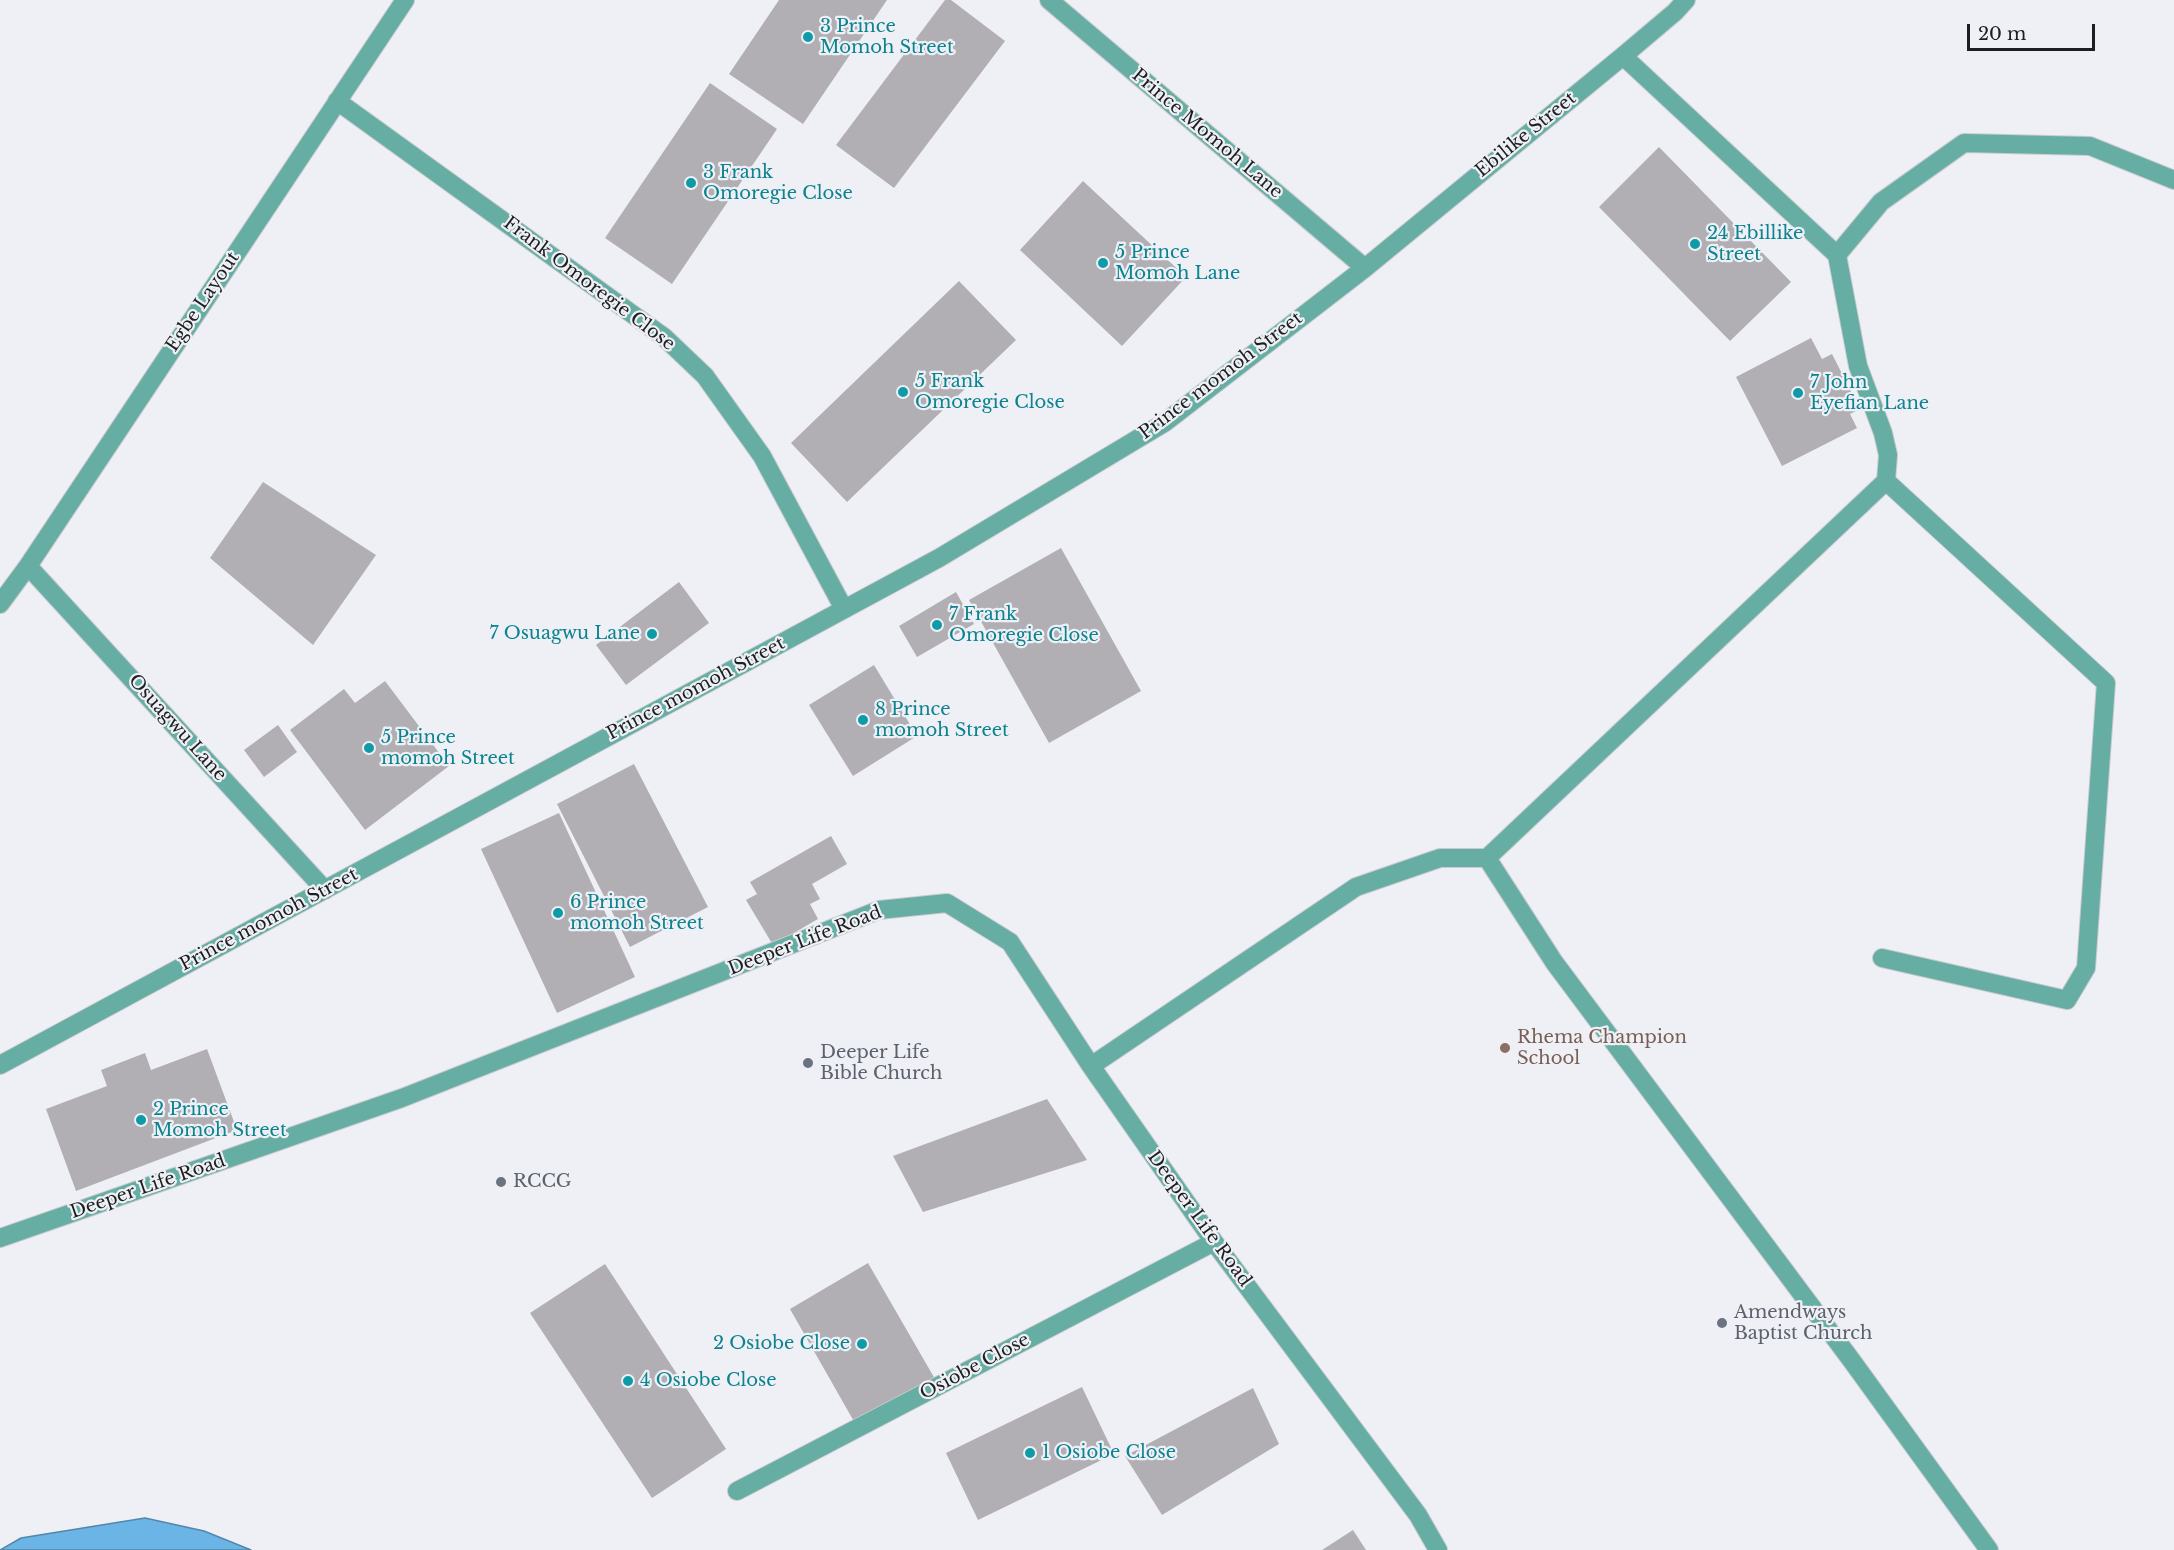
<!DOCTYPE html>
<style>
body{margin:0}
#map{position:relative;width:2174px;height:1550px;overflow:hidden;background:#eef0f5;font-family:"Libre Baskerville",serif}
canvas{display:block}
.scale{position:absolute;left:1967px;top:24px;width:128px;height:27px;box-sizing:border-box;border:3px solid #1d1e1f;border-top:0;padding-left:8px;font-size:18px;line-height:21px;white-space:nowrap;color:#1d1e1f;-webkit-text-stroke:4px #eef0f5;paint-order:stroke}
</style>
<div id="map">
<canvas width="2174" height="1550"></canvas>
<div class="scale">20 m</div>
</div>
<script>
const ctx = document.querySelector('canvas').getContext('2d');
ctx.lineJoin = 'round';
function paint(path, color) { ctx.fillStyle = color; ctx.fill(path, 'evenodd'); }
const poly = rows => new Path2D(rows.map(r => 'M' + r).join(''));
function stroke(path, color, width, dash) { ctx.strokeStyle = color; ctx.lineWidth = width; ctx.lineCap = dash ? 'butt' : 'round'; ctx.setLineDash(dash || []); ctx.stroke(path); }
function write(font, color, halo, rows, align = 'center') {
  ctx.font = font + ' "Libre Baskerville",serif'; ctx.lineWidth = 4.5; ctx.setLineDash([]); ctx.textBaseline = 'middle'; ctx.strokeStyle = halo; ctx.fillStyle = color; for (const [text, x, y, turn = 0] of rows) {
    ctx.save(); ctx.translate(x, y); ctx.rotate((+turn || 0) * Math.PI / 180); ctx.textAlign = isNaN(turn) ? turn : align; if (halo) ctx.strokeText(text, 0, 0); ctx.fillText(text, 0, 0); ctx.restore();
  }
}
const water = poly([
 [145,1518,204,1531,251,1550,0,1550,21,1538,145,1518]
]);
paint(water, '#6ab4e6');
stroke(water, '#5387aa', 1.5);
paint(poly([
 [779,0,887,0,803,124,729,74],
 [945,0,951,0,1005,41,894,188,836,145],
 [710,83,777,129,672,284,605,238],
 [1659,147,1791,282,1730,341,1599,207],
 [1083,181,1186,277,1122,346,1020,250],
 [959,281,1016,340,847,502,791,443],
 [1811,338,1822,359,1832,354,1860,409,1850,414,1857,428,1782,466,1736,377],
 [263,482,376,555,313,645,210,558],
 [1061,548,1141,691,1049,743,969,600],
 [679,582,709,623,626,685,596,645],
 [956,592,974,624,917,657,899,626],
 [874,665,917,736,853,776,809,705],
 [385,681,449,766,365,830,290,730,344,689,355,703],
 [278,725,297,752,264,777,244,750],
 [634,764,708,907,630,947,557,804],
 [559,813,635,977,557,1013,481,849],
 [831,836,847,864,812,884,820,899,810,904,818,919,773,945,746,900,757,894,750,882],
 [207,1049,237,1130,76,1191,46,1109,107,1086,101,1070,145,1053,151,1070],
 [1047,1099,1087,1160,923,1212,893,1156],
 [868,1263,935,1379,856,1425,790,1309],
 [605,1264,726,1449,652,1498,530,1313],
 [1082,1387,1114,1454,978,1520,946,1453],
 [1253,1388,1279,1444,1162,1515,1125,1456],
 [1353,1530,1366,1550,1322,1550]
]), '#b1afb3');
const minor = poly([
 [1049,0,1365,268],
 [337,101,664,337,705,376,762,456,844,609],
 [1837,255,1881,202,1964,143,2090,146,2174,180],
 [28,566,325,890],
 [0,604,28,566,405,0],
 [1487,858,1554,962,1852,1361,1989,1550],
 [1882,958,2067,1000,2086,968,2106,683,1886,481],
 [0,1065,939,558,1164,423,1365,268,1623,56,1675,12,1686,0],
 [1091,1066,1356,887,1440,858,1487,858,1886,481,1888,455,1883,433,1858,366,1837,255,1623,56],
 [0,1238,402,1098,879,910,947,903,1010,942,1091,1066,1214,1242,1418,1515,1438,1550],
 [737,1491,1214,1242]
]);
stroke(minor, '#c8cace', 20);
stroke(minor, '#66ada3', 18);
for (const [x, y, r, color] of [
 [808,37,6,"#0f9aa8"],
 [691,183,6,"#0f9aa8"],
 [1695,244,6,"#0f9aa8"],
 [1103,263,6,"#0f9aa8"],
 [903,392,6,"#0f9aa8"],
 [1798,393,6,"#0f9aa8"],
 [937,625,6,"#0f9aa8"],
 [652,634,6,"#0f9aa8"],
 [863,720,6,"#0f9aa8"],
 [369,748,6,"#0f9aa8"],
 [558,913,6,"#0f9aa8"],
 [1505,1048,6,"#8d6e63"],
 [808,1063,6,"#6b7280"],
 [141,1120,6,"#0f9aa8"],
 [501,1182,6,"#6b7280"],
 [1722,1323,6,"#6b7280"],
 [862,1344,6,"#0f9aa8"],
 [628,1381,6,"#0f9aa8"],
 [1030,1453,6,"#0f9aa8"]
]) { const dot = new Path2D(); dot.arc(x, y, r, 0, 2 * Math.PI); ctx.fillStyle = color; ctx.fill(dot); stroke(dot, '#eef0f5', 2); }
write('18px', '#0d838f', '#eef0f5', [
 ["3 Prince",820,27],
 ["Momoh Street",820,48],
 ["3 Frank",703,173],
 ["Omoregie Close",703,194],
 ["24 Ebillike",1707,234],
 ["Street",1707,255],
 ["5 Prince",1115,253],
 ["Momoh Lane",1115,274],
 ["5 Frank",915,382],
 ["Omoregie Close",915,403],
 ["7 John",1810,383],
 ["Eyefian Lane",1810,404],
 ["7 Frank",949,615],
 ["Omoregie Close",949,636],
 ["7 Osuagwu Lane",640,634,"right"],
 ["8 Prince",875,710],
 ["momoh Street",875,731],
 ["5 Prince",381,738],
 ["momoh Street",381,759],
 ["6 Prince",570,903],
 ["momoh Street",570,924],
 ["2 Prince",153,1110],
 ["Momoh Street",153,1131],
 ["2 Osiobe Close",850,1344,"right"],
 ["4 Osiobe Close",640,1381],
 ["1 Osiobe Close",1042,1453]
], 'left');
write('18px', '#1d1e1f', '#eef0f5', [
 ["Prince Momoh Lane",1207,134,40],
 ["Ebilike Street",1526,135,-39],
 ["Frank Omoregie Close",589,284,37],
 ["Egbe Layout",203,302,-56],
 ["Prince momoh Street",1221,376,-37],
 ["Prince momoh Street",696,689,-28],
 ["Osuagwu Lane",177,728,48],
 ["Prince momoh Street",269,920,-28],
 ["Deeper Life Road",805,941,-21],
 ["Deeper Life Road",148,1187,-19],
 ["Deeper Life Road",1199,1219,54],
 ["Osiobe Close",975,1367,-28]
]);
write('18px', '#785e54', '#eef0f5', [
 ["Rhema Champion",1517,1038],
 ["School",1517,1059]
], 'left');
write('18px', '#5b616d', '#eef0f5', [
 ["Deeper Life",820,1053],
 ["Bible Church",820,1074],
 ["RCCG",513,1182],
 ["Amendways",1734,1313],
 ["Baptist Church",1734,1334]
], 'left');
</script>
